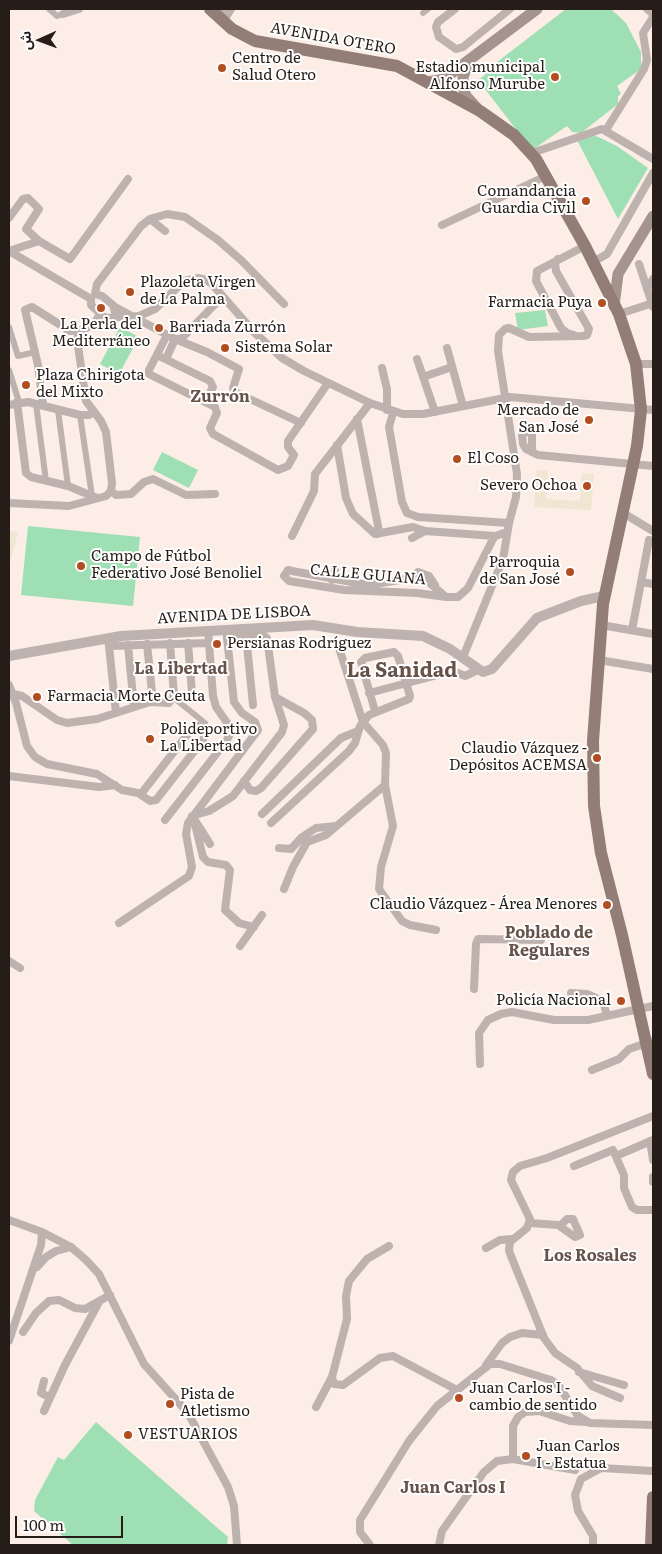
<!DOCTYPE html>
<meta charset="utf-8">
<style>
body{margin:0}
#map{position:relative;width:662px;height:1554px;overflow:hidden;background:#fdede7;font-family:Literata,"Noto Sans Arabic",serif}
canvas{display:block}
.frame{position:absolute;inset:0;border:10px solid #261d19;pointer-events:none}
.north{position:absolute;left:15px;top:15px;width:50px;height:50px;-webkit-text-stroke:4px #fefefe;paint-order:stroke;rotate:268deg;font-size:14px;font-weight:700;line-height:20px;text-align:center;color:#261d19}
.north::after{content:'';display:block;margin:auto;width:18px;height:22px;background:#261d19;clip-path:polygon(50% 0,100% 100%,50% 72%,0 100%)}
.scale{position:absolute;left:15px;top:1516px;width:108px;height:22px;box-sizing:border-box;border:2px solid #261d19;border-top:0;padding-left:6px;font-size:15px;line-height:18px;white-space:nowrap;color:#261d19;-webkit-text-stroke:4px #fefefe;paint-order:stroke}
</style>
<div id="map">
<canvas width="662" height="1554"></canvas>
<div class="frame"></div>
<div class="north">ش</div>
<div class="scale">100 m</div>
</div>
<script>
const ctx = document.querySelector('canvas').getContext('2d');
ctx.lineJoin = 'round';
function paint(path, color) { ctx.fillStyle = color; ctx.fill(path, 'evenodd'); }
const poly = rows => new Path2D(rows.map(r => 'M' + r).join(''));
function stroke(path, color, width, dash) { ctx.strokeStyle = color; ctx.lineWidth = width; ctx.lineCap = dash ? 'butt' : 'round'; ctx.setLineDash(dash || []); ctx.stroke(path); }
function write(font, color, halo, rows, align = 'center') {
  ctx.font = font + ' Literata,serif'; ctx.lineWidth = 4; ctx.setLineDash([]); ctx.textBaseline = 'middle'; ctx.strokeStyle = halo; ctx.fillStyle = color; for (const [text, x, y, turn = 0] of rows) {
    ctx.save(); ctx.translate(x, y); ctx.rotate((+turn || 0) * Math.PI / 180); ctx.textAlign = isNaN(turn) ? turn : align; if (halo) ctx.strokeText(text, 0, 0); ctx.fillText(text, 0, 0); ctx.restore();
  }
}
paint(poly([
 [537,470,548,471,546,499,580,501,582,473,594,474,591,510,534,507],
 [9,530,18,533,9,564]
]), '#f0e6d1');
paint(poly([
 [566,9,611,9,626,23,641,52,641,69,617,86,621,94,618,96,618,104,581,133,572,132,567,126,532,150,478,80,485,75,484,72],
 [596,136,617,146,648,168,618,219,576,138],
 [545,310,548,326,518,330,515,313],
 [120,327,139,337,119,374,100,364],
 [162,452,198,470,189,488,153,470],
 [28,526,140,537,133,606,21,595],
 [96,1422,228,1537,227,1545,73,1545,34,1511,35,1500,58,1457,64,1460]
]), '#9edfb3');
stroke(poly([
 [49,9,57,16,63,14],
 [423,13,428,9],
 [9,327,18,356,36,352],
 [9,370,19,402],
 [36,404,46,481],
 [58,410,68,486],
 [80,415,92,496],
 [174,698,205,723,206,729]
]), '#beb2ae', 6);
stroke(poly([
 [224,9,220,19,224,20,231,9],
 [455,9,438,22,436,27,439,37,456,49,463,47,510,9],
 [647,9,653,14],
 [63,14,79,9],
 [606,130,644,69,647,60,643,33,653,17],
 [532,153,602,129,653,159],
 [9,218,23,199,28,198,39,209,26,229,39,241,70,259,128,179],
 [150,219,165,231],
 [442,225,546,176],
 [9,251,91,299],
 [9,251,39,241],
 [558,259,555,263,556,271,589,329,587,335,583,336],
 [593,262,607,254,653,173],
 [639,264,653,307],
 [647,289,653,279],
 [95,294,97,284,141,226,150,219,167,214,185,217,218,240,242,261,284,304],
 [95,294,102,296,113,305,115,312],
 [91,299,91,305,105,318,139,316,155,309,184,281,198,278,206,280,212,284,254,332,282,358,304,371,370,403,403,414,423,414,510,397,653,410],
 [115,307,175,339,181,339,223,296],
 [619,314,653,303],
 [167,335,149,370,149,374,215,407,217,413,210,428,213,434,278,470,288,466,294,455,288,447,288,441,328,383],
 [574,335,567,333,561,328,536,281,537,271,585,246],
 [447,348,463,406],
 [161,357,210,381,213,387,205,402],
 [166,359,175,339,207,352,239,369,233,388,235,392,301,423],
 [417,359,435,412],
 [636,364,653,364],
 [382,368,387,389,387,410],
 [423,377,452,367],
 [17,402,26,473,31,477,68,486,97,498],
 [9,405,28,402,80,415,89,415,92,413],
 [43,405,38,365,25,310,32,307,70,331,81,330],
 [393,413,389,427,402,502,407,513,418,517,509,523],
 [357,419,379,531,377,534],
 [337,445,346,498,353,514,375,534,413,527,425,531],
 [532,452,532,434,525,431,522,435,523,444,526,449,538,455,653,466],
 [111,491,116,495,131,494,144,482,153,479,186,495,215,494],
 [9,503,69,506,106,496,111,491,112,483,106,432,101,421,86,401,77,339,79,332,94,324,100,314],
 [623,513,653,531],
 [292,536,314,491,315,474,370,403],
 [412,538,425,531,495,536],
 [418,572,429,576,435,585],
 [332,580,335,570],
 [641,582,653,584],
 [446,597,417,593,344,590,289,581,284,576,288,570,292,571,368,585,419,577,425,579,446,597,458,597,468,588,493,539,495,536,507,532],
 [601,625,653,634],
 [632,630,649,540],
 [246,635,253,705],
 [108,638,109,646,208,643],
 [188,643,192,693],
 [147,644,153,702],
 [128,645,134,707],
 [109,646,116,713],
 [339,648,363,722,383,745,386,753,385,785,393,826,381,867,379,889,402,921,410,925,436,930],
 [463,657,503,559,509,523,516,497,517,474,498,351,499,335,505,329,509,328,529,337,583,336],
 [599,660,653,669],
 [9,685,16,703,27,746,35,757,47,764,97,774,122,790,138,793,150,801,156,800,203,740,205,733,203,726,194,726,141,794],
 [369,693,453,671,465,676,478,670],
 [13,694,22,696,57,720,67,723,97,719,150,702,169,703,174,695,170,643],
 [9,776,99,787,115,785],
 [244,781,250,790,256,791,261,788,313,729,312,720,304,713,275,697],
 [262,814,341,738,358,731],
 [192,816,209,811,233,796,282,732,284,725,275,697,267,638,261,634,227,636],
 [165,820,227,740,230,734,228,724,216,707,213,696,208,630],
 [194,820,203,857,208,862,226,865,230,870,225,910,239,923,254,927],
 [196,822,210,844],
 [271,823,349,751,355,743,360,726,369,715,409,699,410,696,398,656,394,652,365,658,361,662,375,711],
 [279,848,291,849,302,837,316,828,336,826],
 [284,889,293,867,307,842,326,835,385,785],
 [119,923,189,876,192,867,186,834,188,823,258,730,255,722,242,713,234,702,226,629],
 [240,946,262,915],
 [9,961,20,968],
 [474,989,476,944,478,939,541,940],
 [571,993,587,994,600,1000,604,1005,607,1016],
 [480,1064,479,1033,488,1020,501,1014,512,1012,554,1020,588,1020,653,1006],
 [592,1070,619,1059,629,1049,653,1041],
 [650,1141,653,1160],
 [616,1156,653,1140],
 [574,1166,613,1150,624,1175,624,1188,632,1207,637,1210,653,1210],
 [653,1182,653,1177],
 [9,1220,42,1232,71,1247,86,1260,99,1274,144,1364,188,1413,228,1487,234,1506,237,1545],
 [530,1223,558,1225,575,1237,580,1235,573,1219,567,1219,561,1225],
 [486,1248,500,1240,512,1239],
 [37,1267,46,1257,56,1251,71,1247],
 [23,1332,36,1313,49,1301,59,1300,75,1308,85,1309,110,1295],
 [9,1341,41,1245,42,1232],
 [486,1365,502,1343,510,1337,522,1333,543,1335],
 [579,1372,624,1385],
 [332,1377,334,1384,343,1385,380,1358,393,1356,455,1389],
 [44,1381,41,1393,49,1397],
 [620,1398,592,1386,577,1368,555,1353,544,1338,509,1251,510,1242,527,1228,530,1219,511,1180,513,1172,520,1166,547,1158,653,1116],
 [316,1407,332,1377,347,1319,346,1296,349,1281,367,1259,389,1246],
 [44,1411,65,1365,99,1302],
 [513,1459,513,1426,518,1417,525,1412,539,1411,570,1421,586,1422],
 [575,1470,578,1465,583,1464,601,1468,653,1471],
 [370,1545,360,1532,360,1520,409,1441,437,1406,490,1364,500,1364,551,1380,559,1386,578,1416,590,1423,653,1425],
 [439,1545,442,1531,484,1472,497,1461,513,1459,575,1470],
 [593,1545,593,1536,578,1511,575,1495,581,1479,601,1468]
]), '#beb2ae', 8);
stroke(poly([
 [9,656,121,636,313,625,357,632,423,636,450,649,483,672,492,669,537,618,581,601,604,596]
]), '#beb2ae', 10);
stroke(poly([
 [470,60,463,77,463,87,466,96,477,108],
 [427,82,440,80,449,75,537,9],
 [614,306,618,274,653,216]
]), '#a5948e', 11);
stroke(poly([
 [210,9,232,29,255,41,397,66,480,111,514,135,536,159,585,246,619,314,636,364,641,410,637,446,603,604,593,741,594,806,601,853,622,935,653,1074],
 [651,1545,653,1497]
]), '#927e77', 12);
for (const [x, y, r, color] of [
 [222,68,5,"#b24d20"],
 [555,77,5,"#b24d20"],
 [586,201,5,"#b24d20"],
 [130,292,5,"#b24d20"],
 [602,303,5,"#b24d20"],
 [101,308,5,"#b24d20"],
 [159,328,5,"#b24d20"],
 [225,348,5,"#b24d20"],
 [26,385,5,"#b24d20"],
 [589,420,5,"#b24d20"],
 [457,459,5,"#b24d20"],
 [587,486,5,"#b24d20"],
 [81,566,5,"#b24d20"],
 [570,572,5,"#b24d20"],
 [217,644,5,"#b24d20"],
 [37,697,5,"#b24d20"],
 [150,739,5,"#b24d20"],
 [597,758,5,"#b24d20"],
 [607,905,5,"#b24d20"],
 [621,1001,5,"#b24d20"],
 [459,1398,5,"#b24d20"],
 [170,1404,5,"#b24d20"],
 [128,1435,5,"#b24d20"],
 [526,1456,5,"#b24d20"]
]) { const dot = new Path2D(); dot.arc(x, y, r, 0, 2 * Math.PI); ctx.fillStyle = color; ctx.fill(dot); stroke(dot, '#fefefe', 2); }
write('15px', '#261d19', '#fefefe', [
 ["AVENIDA OTERO",333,39,10],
 ["CALLE GUIANA",368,575,5],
 ["AVENIDA DE LISBOA",234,615,-3]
]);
write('15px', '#261d19', '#fefefe', [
 ["Centro de",232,59],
 ["Salud Otero",232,76],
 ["Estadio municipal",545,68,"right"],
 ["Alfonso Murube",545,85,"right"],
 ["Comandancia",576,192,"right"],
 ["Guardia Civil",576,209,"right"],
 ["Plazoleta Virgen",140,283],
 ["de La Palma",140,300],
 ["Farmacia Puya",592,303,"right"],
 ["La Perla del",101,325,"center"],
 ["Mediterráneo",101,342,"center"],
 ["Barriada Zurrón",169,328],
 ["Sistema Solar",235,348],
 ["Plaza Chirigota",36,376],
 ["del Mixto",36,393],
 ["Mercado de",579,411,"right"],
 ["San José",579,428,"right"],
 ["El Coso",467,459],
 ["Severo Ochoa",577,486,"right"],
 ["Campo de Fútbol",91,557],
 ["Federativo José Benoliel",91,574],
 ["Parroquia",560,563,"right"],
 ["de San José",560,580,"right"],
 ["Persianas Rodríguez",227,644],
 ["Farmacia Morte Ceuta",47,697],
 ["Polideportivo",160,730],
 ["La Libertad",160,747],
 ["Claudio Vázquez -",587,749,"right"],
 ["Depósitos ACEMSA",587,766,"right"],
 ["Claudio Vázquez - Área Menores",597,905,"right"],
 ["Policía Nacional",611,1001,"right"],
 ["Juan Carlos I -",469,1389],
 ["cambio de sentido",469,1406],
 ["Pista de",180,1395],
 ["Atletismo",180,1412],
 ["VESTUARIOS",138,1435],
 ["Juan Carlos",536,1447],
 ["I - Estatua",536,1464]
], 'left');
write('bold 16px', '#675248', '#fefefe', [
 ["Zurrón",220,397],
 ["La Libertad",181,669],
 ["Poblado de",549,933],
 ["Regulares",549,951],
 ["Los Rosales",590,1256],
 ["Juan Carlos I",453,1488]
]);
write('bold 20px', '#675248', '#fefefe', [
 ["La Sanidad",402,671]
]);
</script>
